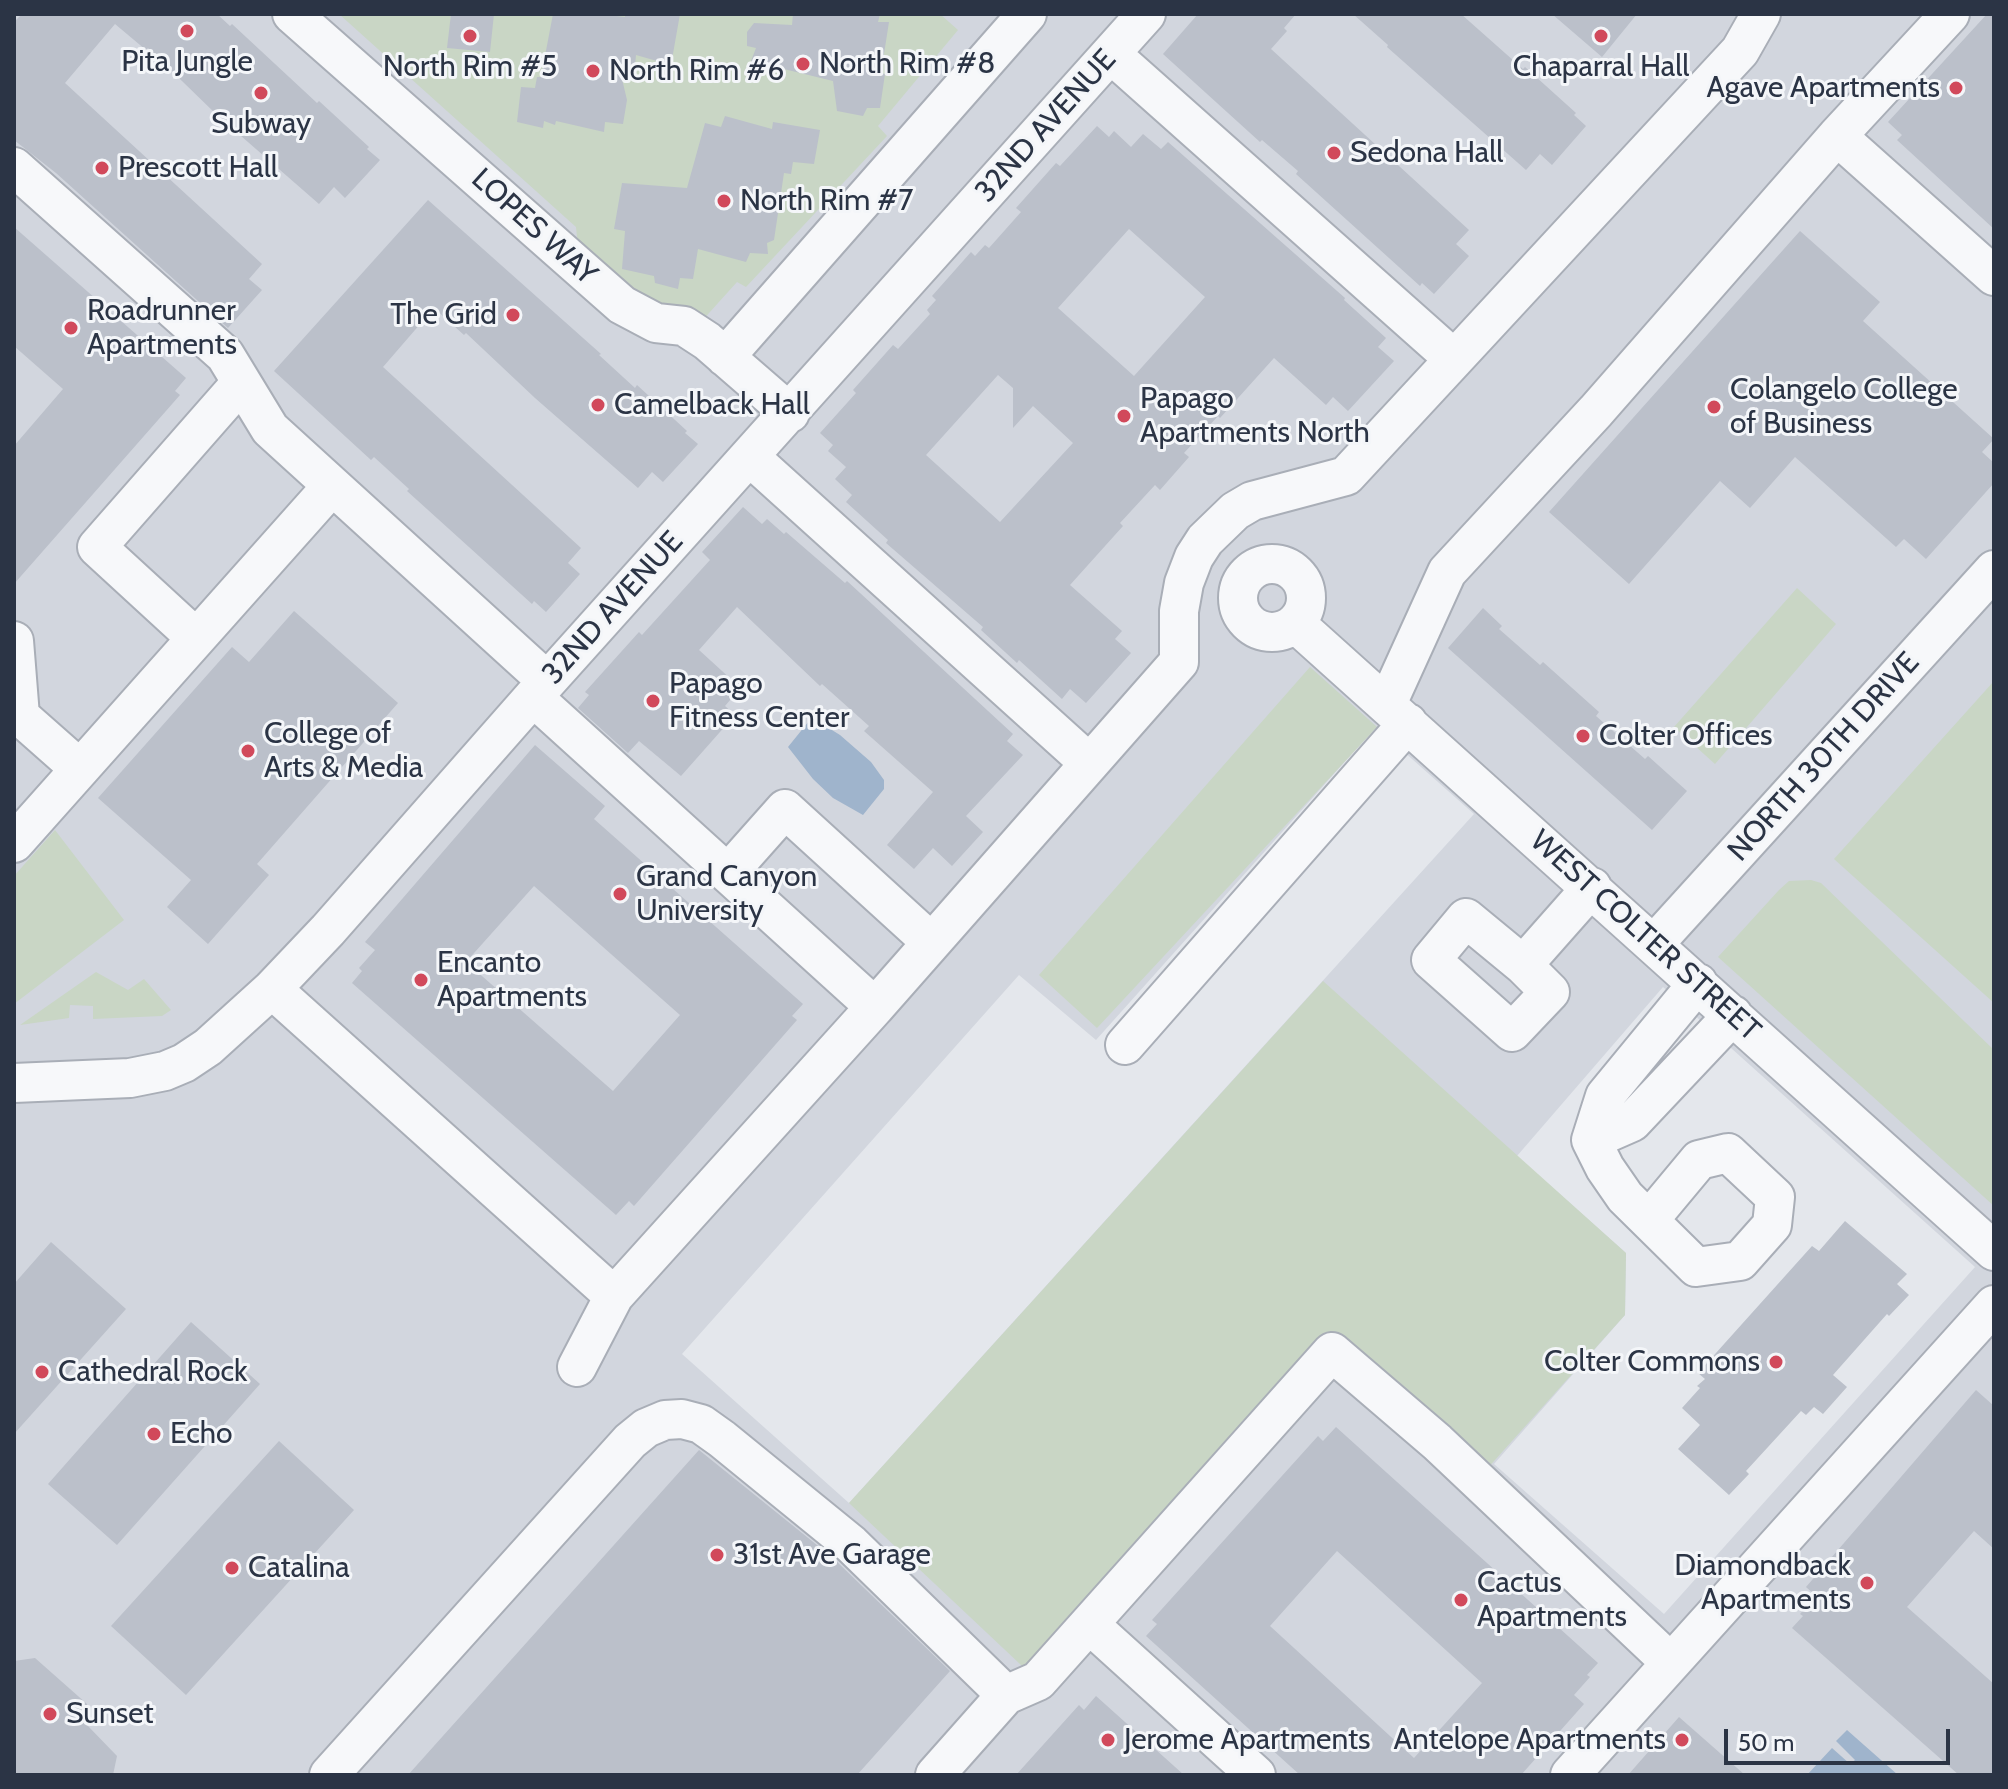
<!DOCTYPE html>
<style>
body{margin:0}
#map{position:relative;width:2008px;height:1789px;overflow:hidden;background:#e4e7ec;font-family:Cabin,sans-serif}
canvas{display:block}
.frame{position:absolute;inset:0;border:16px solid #2b3445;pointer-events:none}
.scale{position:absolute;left:1724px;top:1729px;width:226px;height:36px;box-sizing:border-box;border:4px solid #2b3445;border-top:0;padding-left:10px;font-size:24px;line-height:28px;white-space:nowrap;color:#2b3445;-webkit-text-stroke:6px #f4f6f9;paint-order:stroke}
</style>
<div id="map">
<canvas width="2008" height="1789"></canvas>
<div class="frame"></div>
<div class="scale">50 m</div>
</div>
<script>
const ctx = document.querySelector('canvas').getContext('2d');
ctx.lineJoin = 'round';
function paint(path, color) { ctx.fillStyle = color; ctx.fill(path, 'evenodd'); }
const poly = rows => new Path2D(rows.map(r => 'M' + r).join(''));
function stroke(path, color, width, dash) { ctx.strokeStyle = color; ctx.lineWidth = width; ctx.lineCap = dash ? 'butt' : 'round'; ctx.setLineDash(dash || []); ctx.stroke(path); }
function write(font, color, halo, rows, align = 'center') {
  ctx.font = font + ' Cabin,sans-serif'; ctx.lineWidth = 6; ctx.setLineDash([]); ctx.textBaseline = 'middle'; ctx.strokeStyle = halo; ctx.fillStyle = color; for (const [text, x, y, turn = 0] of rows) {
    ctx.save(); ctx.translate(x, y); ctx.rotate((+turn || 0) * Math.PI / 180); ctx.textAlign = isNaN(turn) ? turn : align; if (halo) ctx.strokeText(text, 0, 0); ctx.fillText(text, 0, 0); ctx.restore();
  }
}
paint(poly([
 [14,14,1994,14,1994,1775,14,1775],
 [1376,727,1474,814,849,1503,682,1354,1019,975,1096,1040],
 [1663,987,1975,1267,1664,1614,1494,1464,1625,1315,1626,1253,1517,1156]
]), '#d2d6de');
paint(poly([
 [339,14,940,14,958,30,878,126,887,136,746,287,737,282,700,323,658,312,584,254,577,237,576,227],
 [1797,588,1836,624,1715,764,1674,727],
 [1310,667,1377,727,1097,1028,1039,975],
 [1994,681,1994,1003,1834,859],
 [55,830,124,920,14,1004,14,876],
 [1811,880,1821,883,1994,1050,1994,1206,1718,957,1779,890,1789,881],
 [96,972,128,990,144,979,171,1010,162,1016,93,1019,93,1006,70,1005,69,1018,20,1025],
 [1323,981,1626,1253,1625,1315,1477,1480,1332,1352,1038,1681,849,1503]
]), '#c9d6c5');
paint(poly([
 [809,721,817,725,819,722,840,735,871,762,884,780,884,789,863,815,833,798,813,779,788,747],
 [1847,1730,1898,1775,1807,1775,1832,1748,1850,1764,1855,1760,1836,1741]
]), '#9fb4cc');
paint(poly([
 [22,14,217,14,230,26,232,24,317,103,319,101,369,147,367,149,380,160,345,198,334,187,319,204,217,115,148,48,146,50,115,24,65,83,262,264,249,279,262,290,228,328,56,173,14,140,14,22],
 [451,14,494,14,490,52,447,48],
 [553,14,600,14,625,17,625,14,680,14,671,65,636,55,634,77,622,79,627,100,623,124,605,122,604,132,556,121,555,125,544,121,543,128,517,122,521,87,535,88,537,77,541,77],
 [793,14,880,14,878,22,889,22,881,73,885,74,880,108,867,108,863,116,837,111,833,81,751,61,756,48,747,46,747,32,754,23,792,25],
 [1198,14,1296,14,1284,28,1287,31,1271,49,1469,230,1456,244,1469,256,1434,294,1422,283,1420,286,1296,174,1298,171,1262,140,1260,142,1163,54],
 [1353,14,1461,14,1523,69,1525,67,1576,113,1574,115,1586,126,1552,165,1540,154,1526,170,1387,47,1388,45],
 [1552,14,1637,14,1602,57],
 [1987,14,1994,14,1994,229,1897,140,1902,135,1888,122],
 [725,116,772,129,773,122,820,130,814,164,793,162,791,174,784,173,774,240,767,243,768,254,750,253,746,262,698,249,693,279,680,278,678,289,655,283,654,276,622,269,625,231,614,229,622,183,687,188,705,123,721,127],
 [1097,126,1109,137,1114,131,1131,147,1143,134,1161,149,1168,142,1345,298,1344,300,1386,338,1378,347,1394,361,1348,411,1333,397,1326,405,1274,358,1220,418,1218,416,1184,453,1189,457,1160,490,1155,485,1120,523,1123,526,1070,585,1122,631,1115,639,1131,653,1086,703,1070,689,1062,699,1019,660,1017,663,981,630,983,627,886,543,888,540,846,502,852,495,835,479,846,467,828,451,833,445,820,433,856,393,853,390,893,345,898,349,930,314,927,310,936,300,932,296,971,252,975,256,985,245,989,248,1021,212,1016,208,1056,163,1060,166],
 [1129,229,1205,297,1134,376,1058,308],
 [998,375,1013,388,1013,428,1033,406,1073,443,1000,522,926,455],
 [428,200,601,354,599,355,635,388,637,385,687,431,685,433,698,444,663,482,652,472,638,488,535,398,466,333,464,335,434,308,383,367,581,548,568,563,580,574,546,612,534,601,532,604,407,491,409,489,374,457,371,460,274,371],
 [14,227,186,378,175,391,180,395,14,584,14,446,63,389,14,346],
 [1800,231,1880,302,1863,321,1994,439,1982,452,1994,463,1994,483,1926,559,1904,539,1896,547,1795,457,1750,508,1720,481,1629,584,1549,512],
 [743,507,762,524,767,519,784,534,786,532,845,583,847,581,1013,734,1007,741,1023,755,966,816,983,832,952,866,933,848,914,869,887,845,933,792,864,731,869,726,822,684,820,686,737,607,699,650,733,681,729,686,736,693,725,706,735,715,681,776,639,741,628,753,578,708,589,695,585,692,639,632,642,635,710,560,702,552],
 [1483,608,1502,626,1499,629,1540,665,1543,662,1599,712,1596,716,1645,759,1648,756,1687,791,1652,830,1448,648],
 [294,611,398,703,257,864,269,875,208,944,167,907,191,880,98,798,232,647,249,662],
 [535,745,605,806,594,819,803,1004,792,1016,797,1020,634,1206,629,1201,616,1215,352,983,362,971,359,968,375,950,365,942],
 [534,886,680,1015,613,1091,466,962],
 [1845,1221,1907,1274,1897,1284,1909,1295,1889,1316,1887,1314,1833,1375,1847,1387,1823,1414,1814,1407,1806,1415,1801,1411,1746,1471,1749,1474,1729,1495,1678,1449,1700,1425,1682,1408,1700,1388,1697,1386,1705,1379,1698,1373,1812,1246,1819,1251],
 [51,1242,126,1309,14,1434,14,1284],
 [191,1322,260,1384,117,1545,48,1484],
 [1976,1390,1994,1406,1994,1549,1974,1531,1907,1607,1994,1684,1994,1775,1959,1775,1792,1628,1803,1616,1800,1614,1816,1596,1806,1587],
 [1336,1427,1598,1663,1587,1675,1590,1677,1574,1695,1584,1704,1521,1775,1300,1775,1146,1636,1157,1624,1152,1620,1318,1436,1323,1441],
 [1337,1551,1482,1683,1414,1758,1270,1626],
 [279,1441,354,1510,186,1695,111,1626],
 [699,1450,833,1558,950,1671,857,1775,408,1775],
 [35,1658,87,1704,86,1724,117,1756,113,1775,14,1775,14,1661],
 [1096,1696,1184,1775,1016,1775,1079,1705,1084,1710],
 [1679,1717,1745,1775,1628,1775]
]), '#bbc0ca');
const minor = poly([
 [292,14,622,305,656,323,684,326,707,341,790,413],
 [1111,54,1454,359],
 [1837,136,1994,276],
 [14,167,225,355,270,429,547,681],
 [725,357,1027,14],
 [750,457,1088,762],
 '1238 598a34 34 0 1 1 68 0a34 34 0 1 1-68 0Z',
 [1295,623,1994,1251],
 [195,637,97,547,240,384],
 [14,641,20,716,80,769],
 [1387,704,1447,572,1596,411,1837,136,1950,14],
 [14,843,332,486],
 [729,872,785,809,931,942],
 [1654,944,1994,570],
 [1523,965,1466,918,1431,960,1512,1032,1550,992,1523,965,1592,887],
 [1698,983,1605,1096,1591,1140,1632,1122,1733,1015],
 [272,989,614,1296,875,1007,533,697],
 [875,1007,1179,662,1179,611,1184,583,1194,557,1205,540,1235,511,1252,501,1346,476,1740,51,1761,14],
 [1125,1045,1408,723],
 [14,1083,130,1078,165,1071,184,1063,208,1047,272,989,328,930,533,697,1146,14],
 [1591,1140,1605,1168,1625,1197,1696,1267,1740,1261,1772,1225,1775,1197,1728,1153,1699,1160,1649,1220],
 [577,1367,614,1296],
 [1089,1624,1256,1775],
 [329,1775,630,1441,646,1428,665,1420,682,1419,701,1424,722,1439,851,1544,1006,1695,1038,1681,1332,1352,1437,1442,1671,1663],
 [935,1775,1006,1695],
 [1570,1775,1994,1305]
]);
stroke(minor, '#a9aeb7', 42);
stroke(minor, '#f7f8fa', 38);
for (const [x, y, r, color] of [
 [187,31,8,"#d1495b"],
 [470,36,8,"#d1495b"],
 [1601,36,8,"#d1495b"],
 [803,64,8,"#d1495b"],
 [593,71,8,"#d1495b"],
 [1956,88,8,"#d1495b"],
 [261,93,8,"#d1495b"],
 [1334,153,8,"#d1495b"],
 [102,168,8,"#d1495b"],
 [724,201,8,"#d1495b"],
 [513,315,8,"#d1495b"],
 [71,328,8,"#d1495b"],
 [598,405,8,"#d1495b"],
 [1714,407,8,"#d1495b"],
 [1124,416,8,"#d1495b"],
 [653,701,8,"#d1495b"],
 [1583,736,8,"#d1495b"],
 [248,751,8,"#d1495b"],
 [620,894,8,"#d1495b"],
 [421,980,8,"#d1495b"],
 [1776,1362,8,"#d1495b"],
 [42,1372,8,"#d1495b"],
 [154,1434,8,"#d1495b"],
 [717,1555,8,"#d1495b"],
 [232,1568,8,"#d1495b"],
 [1867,1583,8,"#d1495b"],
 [1461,1600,8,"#d1495b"],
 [50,1714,8,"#d1495b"],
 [1108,1740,8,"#d1495b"],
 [1682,1740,8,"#d1495b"]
]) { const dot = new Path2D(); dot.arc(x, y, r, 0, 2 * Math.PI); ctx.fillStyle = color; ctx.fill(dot); stroke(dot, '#f4f6f9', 3); }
write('30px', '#2b3445', '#f4f6f9', [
 ["Pita Jungle",187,62,"center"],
 ["North Rim #8",819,64],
 ["North Rim #5",470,67,"center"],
 ["Chaparral Hall",1601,67,"center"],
 ["North Rim #6",609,71],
 ["Agave Apartments",1940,88,"right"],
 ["Subway",261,124,"center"],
 ["Sedona Hall",1350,153],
 ["Prescott Hall",118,168],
 ["North Rim #7",740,201],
 ["Roadrunner",87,311],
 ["Apartments",87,345],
 ["The Grid",497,315,"right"],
 ["Colangelo College",1730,390],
 ["of Business",1730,424],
 ["Papago",1140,399],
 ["Apartments North",1140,433],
 ["Camelback Hall",614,405],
 ["Papago",669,684],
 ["Fitness Center",669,718],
 ["College of",264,734],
 ["Arts & Media",264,768],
 ["Colter Offices",1599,736],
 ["Grand Canyon",636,877],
 ["University",636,911],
 ["Encanto",437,963],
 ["Apartments",437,997],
 ["Colter Commons",1760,1362,"right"],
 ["Cathedral Rock",58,1372],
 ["Echo",170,1434],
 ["31st Ave Garage",733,1555],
 ["Diamondback",1851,1566,"right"],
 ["Apartments",1851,1600,"right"],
 ["Catalina",248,1568],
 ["Cactus",1477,1583],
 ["Apartments",1477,1617],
 ["Sunset",66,1714],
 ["Jerome Apartments",1124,1740],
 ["Antelope Apartments",1666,1740,"right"]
], 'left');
write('30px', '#2b3445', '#f4f6f9', [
 ["32ND AVENUE",1046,126,-48],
 ["LOPES WAY",534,227,42],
 ["32ND AVENUE",613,608,-48],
 ["NORTH 30TH DRIVE",1824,757,-48],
 ["WEST COLTER STREET",1645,936,42]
]);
</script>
